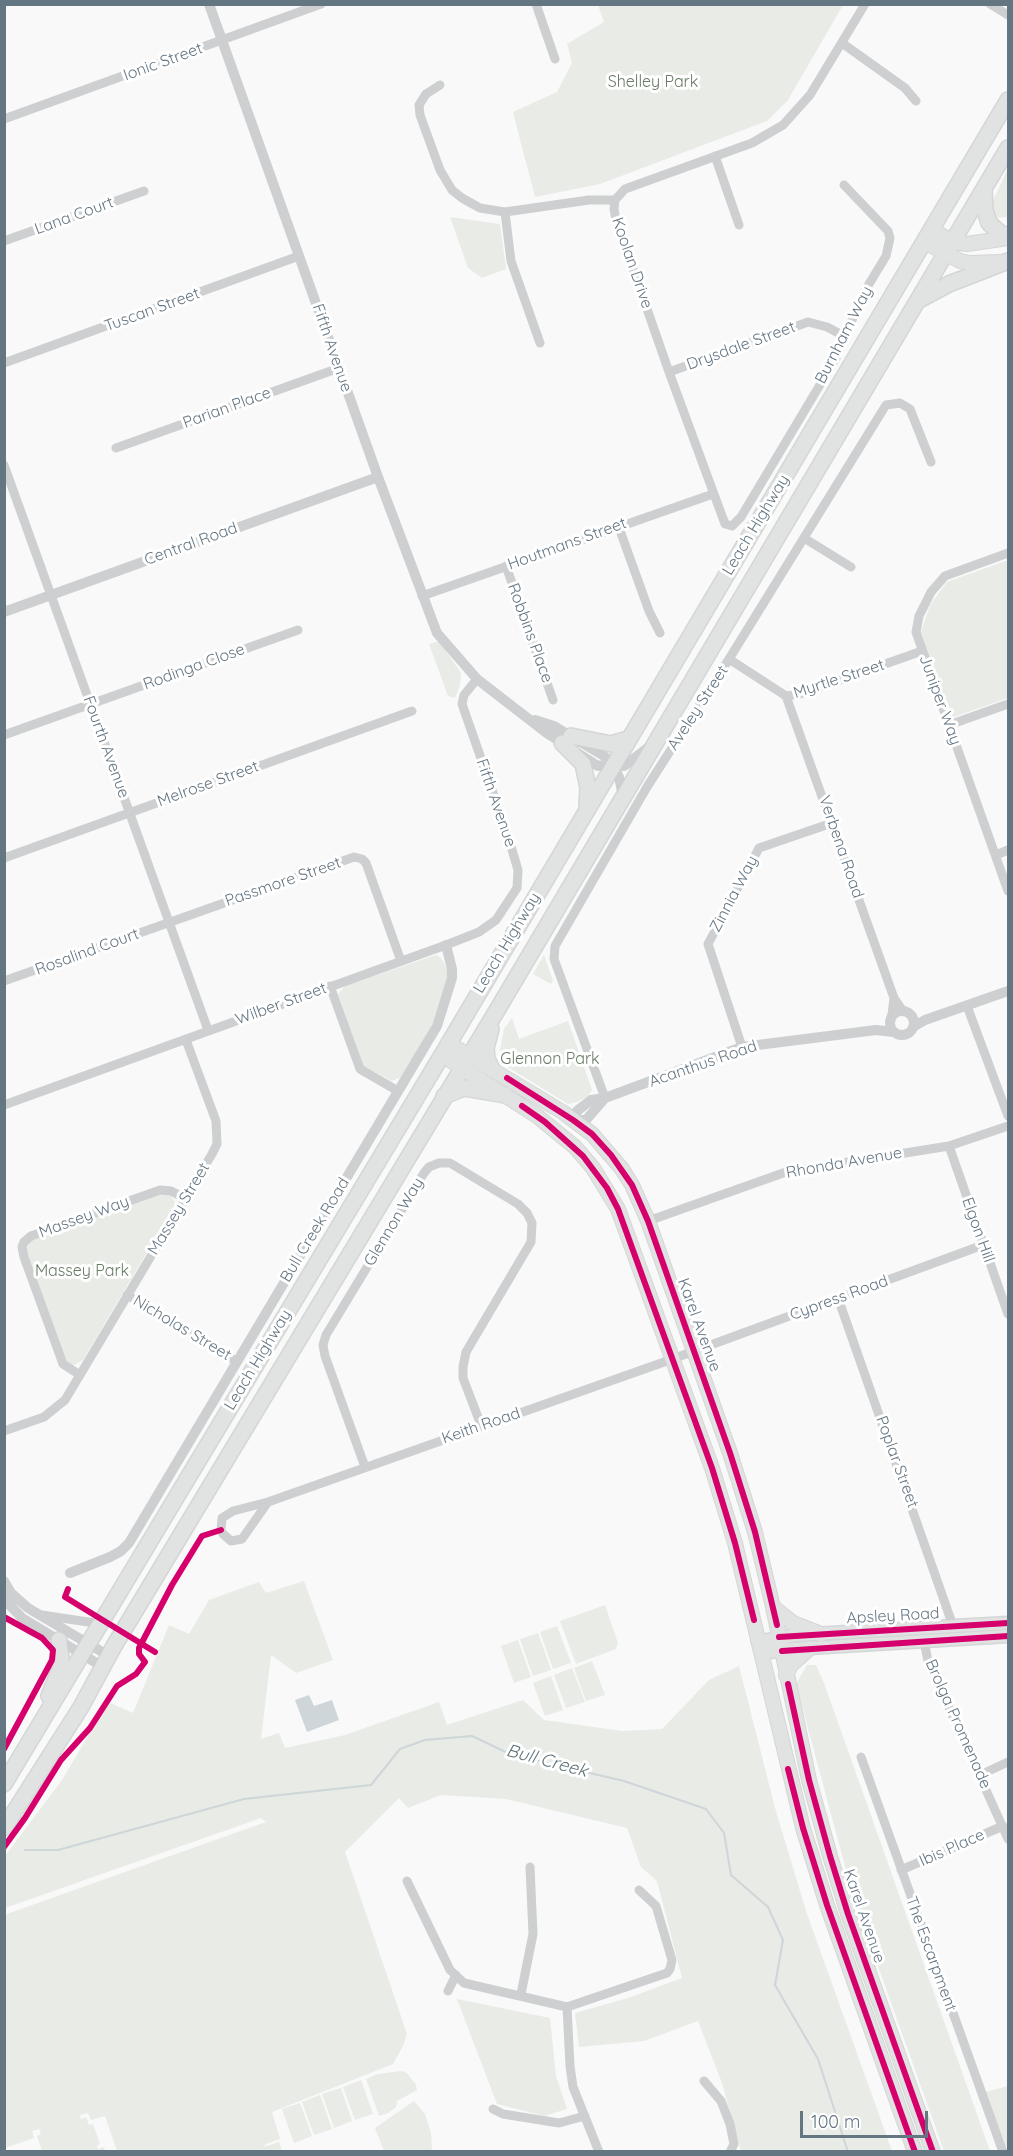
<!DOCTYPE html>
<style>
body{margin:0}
#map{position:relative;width:1013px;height:2156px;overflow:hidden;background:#f9f9f9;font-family:Quicksand,sans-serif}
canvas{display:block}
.frame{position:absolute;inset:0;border:6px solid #657683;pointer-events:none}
.scale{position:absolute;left:800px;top:2111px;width:128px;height:27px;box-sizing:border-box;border:3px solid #657683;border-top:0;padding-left:8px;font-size:18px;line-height:21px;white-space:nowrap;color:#657683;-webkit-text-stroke:4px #fff;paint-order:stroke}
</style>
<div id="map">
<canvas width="1013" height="2156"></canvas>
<div class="frame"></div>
<div class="scale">100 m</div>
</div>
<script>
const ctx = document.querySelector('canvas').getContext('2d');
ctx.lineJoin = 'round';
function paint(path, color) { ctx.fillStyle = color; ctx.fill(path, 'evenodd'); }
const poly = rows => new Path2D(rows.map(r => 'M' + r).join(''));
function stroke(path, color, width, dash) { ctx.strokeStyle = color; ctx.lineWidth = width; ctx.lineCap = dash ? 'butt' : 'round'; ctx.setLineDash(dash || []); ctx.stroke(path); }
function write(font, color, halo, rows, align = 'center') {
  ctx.font = font + ' Quicksand,sans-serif'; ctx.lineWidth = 6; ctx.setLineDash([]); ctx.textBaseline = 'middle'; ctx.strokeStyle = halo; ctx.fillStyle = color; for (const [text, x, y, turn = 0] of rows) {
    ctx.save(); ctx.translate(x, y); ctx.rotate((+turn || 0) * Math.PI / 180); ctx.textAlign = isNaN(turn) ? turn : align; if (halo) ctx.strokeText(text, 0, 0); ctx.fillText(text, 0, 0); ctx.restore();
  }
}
paint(poly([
 [598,5,598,4,843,5,788,100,767,121,600,184,535,197,513,112,557,92,572,63,567,44,604,22],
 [1008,168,1008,217,994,218,991,205],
 [450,217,500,224,506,269,482,278,468,268],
 [1008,560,1008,698,951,718,921,632,930,605,947,582],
 [439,641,461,673,460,685,455,698,448,696,429,644],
 [436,955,441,958,448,970,447,978,432,1024,403,1076,392,1081,363,1066,338,994,345,986],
 [544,955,553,980,551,984,533,974],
 [512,1018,519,1039,568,1021,590,1084,592,1090,588,1096,577,1102,568,1104,506,1066,499,1055,504,1029],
 [161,1194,167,1194,171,1196,175,1202,174,1207,83,1360,74,1365,68,1364,65,1359,26,1251,28,1245,33,1240],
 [304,1581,333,1660,296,1673,271,1655,261,1739,279,1733,285,1748,345,1735,439,1702,447,1725,523,1700,544,1720,622,1731,662,1729,709,1680,739,1666,775,1808,806,1911,892,2151,741,2151,722,2083,698,2021,644,2041,579,2047,575,2013,628,1998,682,1978,657,1881,641,1867,627,1828,506,1799,441,1795,408,1808,399,1798,345,1852,407,2034,403,2046,393,2064,272,2112,280,2139,266,2144,264,2147,279,2142,282,2151,264,2151,263,2149,257,2152,117,2151,105,2116,91,2120,88,2113,80,2115,81,2119,86,2117,89,2125,93,2124,100,2144,97,2146,98,2149,104,2147,105,2151,42,2151,37,2136,41,2134,39,2129,32,2131,34,2138,5,2148,4,1915,266,1822,261,1818,5,1908,5,1856,62,1780,108,1702,133,1713,169,1625,189,1634,209,1600,259,1582,266,1593],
 [605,1605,618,1643,616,1649,576,1664,560,1621],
 [557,1626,571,1663,553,1669,540,1632],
 [538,1633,551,1670,533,1676,520,1639],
 [518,1640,531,1677,514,1683,501,1646],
 [592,1661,605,1695,586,1701,574,1668],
 [807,1665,816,1665,824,1683,990,2151,944,2151,853,1896,796,1684],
 [572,1668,585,1702,566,1708,554,1675],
 [551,1676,563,1710,545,1716,533,1683],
 [457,1999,550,2018,556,2076,567,2109,544,2116,497,2104],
 [401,2071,407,2073,416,2085,417,2090,397,2101,396,2107,388,2113,379,2116,366,2079,378,2074],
 [361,2080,373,2114,355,2120,343,2087],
 [1008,2086,1008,2151,985,2092],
 [341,2088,352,2121,334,2128,322,2094],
 [320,2095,332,2129,314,2135,302,2102],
 [414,2101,425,2114,431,2133,432,2151,384,2151,375,2128],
 [300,2103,312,2136,294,2143,282,2109]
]), '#e8ebe6');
paint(poly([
 [309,1695,314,1706,332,1700,339,1720,307,1732,295,1700]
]), '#ced6d9');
stroke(poly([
 [25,1850,58,1850,244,1799,371,1785,400,1749,425,1740,472,1736,512,1755,624,1781,706,1809,724,1833,731,1875,768,1907,783,1940,775,1985,818,2059,848,2152]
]), '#ced6d9', 2);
const secondary = poly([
 [758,1642,796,1635,1008,1623],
 [761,1653,793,1649,1008,1636]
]);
const primary = poly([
 [933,230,953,242,967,244,1008,238],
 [925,242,960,261,970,263,1000,262],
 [448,1043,564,1113,592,1134,622,1169,632,1185,648,1221,730,1453,755,1532,773,1607,809,1780,830,1856,848,1914,933,2152],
 [442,1055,537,1116,575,1147,593,1168,618,1209,712,1468,735,1543,803,1828,827,1905,915,2152],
 [773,1607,793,1623,821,1634],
 [786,1675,791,1665,810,1648]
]);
const trunk = poly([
 [984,189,985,210,989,223,1001,234,1008,235],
 [921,299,949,284,1008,261],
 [571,736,611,744,628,739],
 [562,743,583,764,588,788,587,805],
 [491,1029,486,1048,487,1059,492,1069],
 [444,1096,464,1088,505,1095],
 [49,1696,59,1671,61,1659,59,1640],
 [4,1784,442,1055,1008,100],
 [4,1828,81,1707,114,1646,496,1012,1008,148]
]);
stroke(secondary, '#d5d6d7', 15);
stroke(primary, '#d5d6d7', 16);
stroke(trunk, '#d5d6d6', 18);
stroke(poly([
 [536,4,555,59],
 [990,4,1008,15],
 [842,43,905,88,916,101],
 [440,85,426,94,419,105,420,115,440,170,452,190,462,198,480,208,505,212,589,200,615,200],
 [4,119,321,4],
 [715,156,739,225],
 [844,185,888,231,890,238,886,256,863,294,836,358,741,517,732,526,725,524,669,372,616,220,614,209,615,200,625,189,752,143,783,125,810,95,865,4],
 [505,212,511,261,540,343],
 [4,241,144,191],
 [4,363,299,256],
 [669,372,808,322,827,327,846,337],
 [116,448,339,368],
 [4,465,208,1030],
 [618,525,649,611,660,633],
 [804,538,851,567],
 [1008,553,945,576,931,592,919,616,916,632,1008,891],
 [506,566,553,700],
 [422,596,713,494],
 [729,659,786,696,800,694,922,651],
 [786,696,894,998,903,1011],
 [949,725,1008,704],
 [4,735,298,630],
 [996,855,1008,850],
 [4,858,412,711],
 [4,981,354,857,362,859,366,863,401,961],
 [330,986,360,1069,398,1091],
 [967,1006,1008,1116],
 [892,1015,894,998],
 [742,1047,708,944,759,848,832,823],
 [605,1098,554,959,555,946,647,787,729,659,886,405,900,403,910,409,931,462],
 [4,1105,446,945,479,932,496,920,517,888,518,870,507,833,462,704,464,695,477,679],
 [949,1146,1008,1314],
 [648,1221,786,1172,949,1146,1008,1126],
 [127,1295,236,1361],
 [838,1298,953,1626],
 [80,1375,63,1364,24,1257,22,1247,24,1242,31,1236,160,1190,171,1191,186,1199],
 [4,1431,44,1417,65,1400,212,1154,217,1144,216,1121,186,1040],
 [365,1467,325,1356,323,1345,326,1335,424,1173,429,1167,439,1163,450,1163,518,1204,527,1213,532,1223,531,1242,466,1352,463,1367,463,1378,481,1425],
 [268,1502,242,1539,231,1541,223,1534,221,1530,222,1518,233,1511,268,1502,667,1361,983,1245],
 [42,1615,101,1624],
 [924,1641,928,1661,1008,1839],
 [861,1757,1003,2152],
 [980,1775,1008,1762],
 [901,1870,1003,1826],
 [407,1881,450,1970,464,1983,567,2007,667,1973,670,1969,672,1960,656,1906,639,1890],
 [448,1991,456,1975],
 [521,1994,533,1934,530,1867],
 [567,2007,570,2066,573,2087,599,2152],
 [704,2081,721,2101,730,2124,734,2144,730,2152],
 [493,2109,503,2114,559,2123,585,2116]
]), '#cecfd0', 9);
stroke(poly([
 [209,4,378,477,437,633,477,679,548,734,566,745],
 [4,612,378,477],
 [535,720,554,726,604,756,613,764,619,777,623,796],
 [579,754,598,766,613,764,624,766,649,747],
 '890 1023a12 12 0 1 1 24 0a12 12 0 1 1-24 0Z',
 [913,1027,925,1020,1008,991],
 [605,1098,586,1120,573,1120,577,1111,591,1100,605,1098,742,1047,876,1030,893,1032],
 [70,1573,110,1557,121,1551,129,1543,437,1026,452,978,452,969,446,945],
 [4,1581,11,1593,28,1608,109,1656],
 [4,1599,22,1618,103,1667]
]), '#cecfd0', 10);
stroke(secondary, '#e1e2e2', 12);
stroke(primary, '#e1e2e2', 14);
stroke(trunk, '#e1e2e2', 15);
stroke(poly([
 [507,1078,573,1120,592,1134,611,1155,632,1185,648,1221,730,1453,755,1532,777,1625],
 [522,1106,545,1122,583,1156,607,1188,618,1209,712,1468,735,1543,754,1620],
 [68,1589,65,1597,155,1652],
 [4,1617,42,1638,53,1650,52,1660,4,1749],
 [779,1637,1008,1623],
 [782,1651,1008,1636],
 [788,1684,809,1780,830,1856,848,1914,933,2152],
 [788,1769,803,1828,827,1905,915,2152],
 [4,1847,25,1818,61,1760,90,1728,117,1686,136,1674,145,1662,139,1654,139,1648,172,1585,202,1536,221,1530]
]), '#d6006c', 6);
write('16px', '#657683', '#fff', [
 ["Ionic Street",163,62,-20],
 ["Lana Court",74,216,-20],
 ["Koolan Drive",632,263,71],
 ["Tuscan Street",152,310,-20],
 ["Burnham Way",844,335,-63],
 ["Drysdale Street",741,346,-20],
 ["Fifth Avenue",332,348,71],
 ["Parian Place",227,408,-20],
 ["Leach Highway",756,525,-59],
 ["Central Road",191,544,-20],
 ["Houtmans Street",567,544,-20],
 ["Robbins Place",530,633,70],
 ["Rodinga Close",194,667,-20],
 ["Myrtle Street",839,679,-18],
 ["Juniper Way",940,700,70],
 ["Aveley Street",698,708,-57],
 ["Fourth Avenue",106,747,70],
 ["Melrose Street",208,784,-20],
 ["Fifth Avenue",496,803,71],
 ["Verbena Road",841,847,71],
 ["Passmore Street",283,882,-19],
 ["Zinnia Way",734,894,-62],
 ["Leach Highway",507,943,-59],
 ["Rosalind Court",87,952,-20],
 ["Wilber Street",281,1004,-20],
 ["Acanthus Road",703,1064,-19],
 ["Rhonda Avenue",844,1163,-10],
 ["Massey Street",179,1209,-59],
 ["Massey Way",84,1217,-20],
 ["Glennon Way",394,1222,-59],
 ["Bull Creek Road",315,1230,-59],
 ["Elgon Hill",978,1230,70],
 ["Cypress Road",839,1298,-20],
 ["Karel Avenue",699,1325,70],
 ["Nicholas Street",182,1328,31],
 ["Leach Highway",258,1360,-59],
 ["Keith Road",481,1426,-19],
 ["Poplar Street",897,1462,70],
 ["Apsley Road",893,1616,-3],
 ["Brolga Promenade",958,1724,66],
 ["Ibis Place",952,1848,-24],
 ["Karel Avenue",864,1916,71],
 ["The Escarpment",931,1954,70]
]);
write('16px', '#687a64', '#fff', [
 ["Shelley Park",653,82],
 ["Glennon Park",550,1059],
 ["Massey Park",82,1271]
]);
write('italic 18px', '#60757c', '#fff', [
 ["Bull Creek",547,1761,15]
]);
</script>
